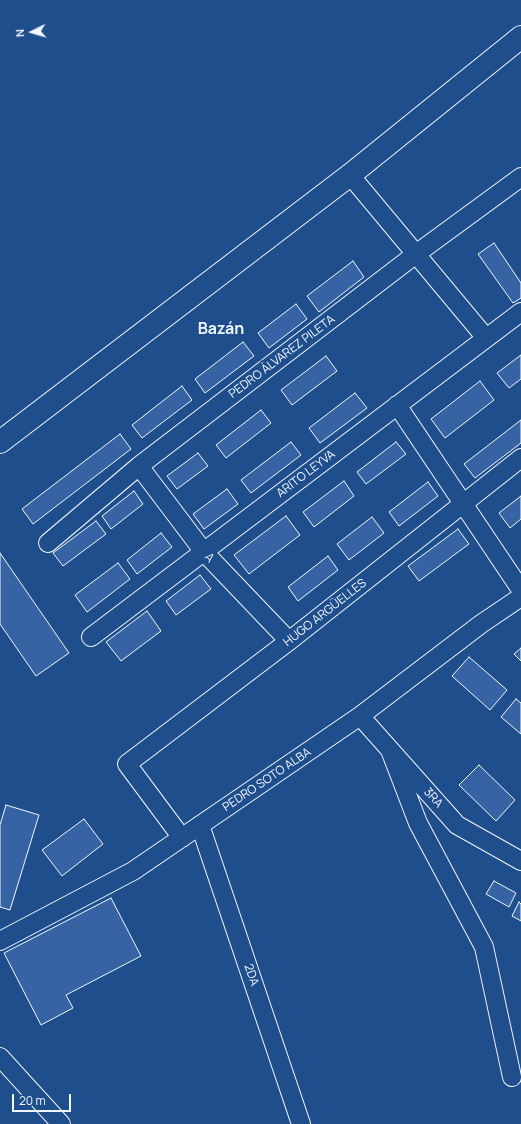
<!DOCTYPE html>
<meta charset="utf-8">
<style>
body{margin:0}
#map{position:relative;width:521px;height:1124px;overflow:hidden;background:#1f4e8c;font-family:Manrope,sans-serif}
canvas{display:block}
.north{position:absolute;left:12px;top:12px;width:40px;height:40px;-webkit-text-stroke:3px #1f4e8c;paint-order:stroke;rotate:265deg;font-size:11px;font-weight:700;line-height:16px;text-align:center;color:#f2f6ff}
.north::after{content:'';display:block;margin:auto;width:14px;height:18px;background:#f2f6ff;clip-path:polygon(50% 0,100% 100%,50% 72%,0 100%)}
.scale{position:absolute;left:12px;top:1094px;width:59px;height:18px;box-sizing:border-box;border:2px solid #f2f6ff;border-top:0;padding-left:5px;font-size:12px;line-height:14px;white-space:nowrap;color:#f2f6ff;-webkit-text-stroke:3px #1f4e8c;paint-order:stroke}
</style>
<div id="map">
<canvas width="521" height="1124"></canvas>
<div class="north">N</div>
<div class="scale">20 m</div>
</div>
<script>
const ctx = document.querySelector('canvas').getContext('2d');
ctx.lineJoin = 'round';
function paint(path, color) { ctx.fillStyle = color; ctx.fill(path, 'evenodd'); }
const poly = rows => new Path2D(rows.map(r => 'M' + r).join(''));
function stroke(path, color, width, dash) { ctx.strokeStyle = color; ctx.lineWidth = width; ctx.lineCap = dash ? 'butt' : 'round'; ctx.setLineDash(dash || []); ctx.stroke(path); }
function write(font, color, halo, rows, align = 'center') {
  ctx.font = font + ' Manrope,sans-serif'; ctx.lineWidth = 3; ctx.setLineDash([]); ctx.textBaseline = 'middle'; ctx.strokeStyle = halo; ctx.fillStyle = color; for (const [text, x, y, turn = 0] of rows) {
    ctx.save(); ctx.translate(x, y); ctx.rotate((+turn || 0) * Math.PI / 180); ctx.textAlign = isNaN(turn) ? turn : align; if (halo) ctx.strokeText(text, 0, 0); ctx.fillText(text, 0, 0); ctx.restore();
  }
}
const building = poly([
 [494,243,521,283,521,298,513,303,478,254,494,243],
 [353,261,364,277,319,312,307,296,353,261],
 [296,304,307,319,269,348,258,333,296,304],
 [243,342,254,356,205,393,195,379,243,342],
 [521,355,521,379,509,388,497,373,521,355],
 [326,356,337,371,292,405,281,390,326,356],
 [480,381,494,400,445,438,431,419,480,381],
 [182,386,192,400,142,438,132,425,182,386],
 [355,393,367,408,320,443,309,428,355,393],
 [261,410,271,423,226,458,216,445,261,410],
 [521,420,521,443,475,478,464,464,521,420],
 [120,434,131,449,33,524,22,509,120,434],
 [291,442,301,455,251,493,241,480,291,442],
 [396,442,406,454,366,484,357,472,396,442],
 [198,453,208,466,177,489,167,476,198,453],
 [344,481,354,496,314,527,303,512,344,481],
 [428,482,438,496,399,526,389,512,428,482],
 [227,489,238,504,204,529,193,514,227,489],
 [134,491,143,504,111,529,102,516,134,491],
 [521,496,521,519,510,528,499,513,521,496],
 [286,516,300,535,249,574,234,555,286,516],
 [372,517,384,533,349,560,337,544,372,517],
 [96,521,106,534,63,566,53,553,96,521],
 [458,529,469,544,419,581,408,566,458,529],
 [161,533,172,547,137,574,127,560,161,533],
 [0,553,69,653,36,676,0,624,0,553],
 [328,556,338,570,298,601,288,587,328,556],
 [118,563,130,579,87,612,75,595,118,563],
 [200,575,211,589,176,615,166,601,200,575],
 [147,611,161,631,121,661,106,642,147,611],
 [521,648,521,661,514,654,521,648],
 [469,657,507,690,490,710,452,676,469,657],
 [516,699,521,703,521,734,501,717,516,699],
 [479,765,515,800,496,821,459,785,479,765],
 [6,805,39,815,10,910,0,907,0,825,6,805],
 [84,819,103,844,62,876,42,850,84,819],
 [494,881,516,893,509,907,486,894,494,881],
 [111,898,141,956,66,995,73,1008,41,1025,4,953,111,898],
 [519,902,521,904,521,921,512,916,519,902]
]);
paint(building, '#3563a3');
stroke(building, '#f2f6ff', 1);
const street = poly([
 [350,175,486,338],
 [397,405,521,590],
 [139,466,204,552,289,641],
 [48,543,139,466,416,254,521,177],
 [91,637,521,312],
 [360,716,457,825,521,861],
 [390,750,418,823,484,947,512,1077],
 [200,825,301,1124],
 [182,838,127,764,289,641,521,458],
 [0,941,133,871,360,716,481,624,521,597],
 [0,1057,61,1124]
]);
const primary = poly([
 [0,442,350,175,521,37]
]);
stroke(street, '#f2f6ff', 20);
stroke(primary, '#f2f6ff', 24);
stroke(street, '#1f4e8c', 18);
stroke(primary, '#1f4e8c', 22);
write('12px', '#f2f6ff', '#1f4e8c', [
 ["PEDRO ÁLVAREZ PILETA",282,357,-37],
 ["ARITO LEYVA",306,474,-37],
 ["A",209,558,47],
 ["HUGO ARGÜELLES",325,613,-38],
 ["PEDRO SOTO ALBA",267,780,-34],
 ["3RA",433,798,48],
 ["2DA",251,975,71]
]);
write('bold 16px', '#f2f6ff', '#1f4e8c', [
 ["Bazán",221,330]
]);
</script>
